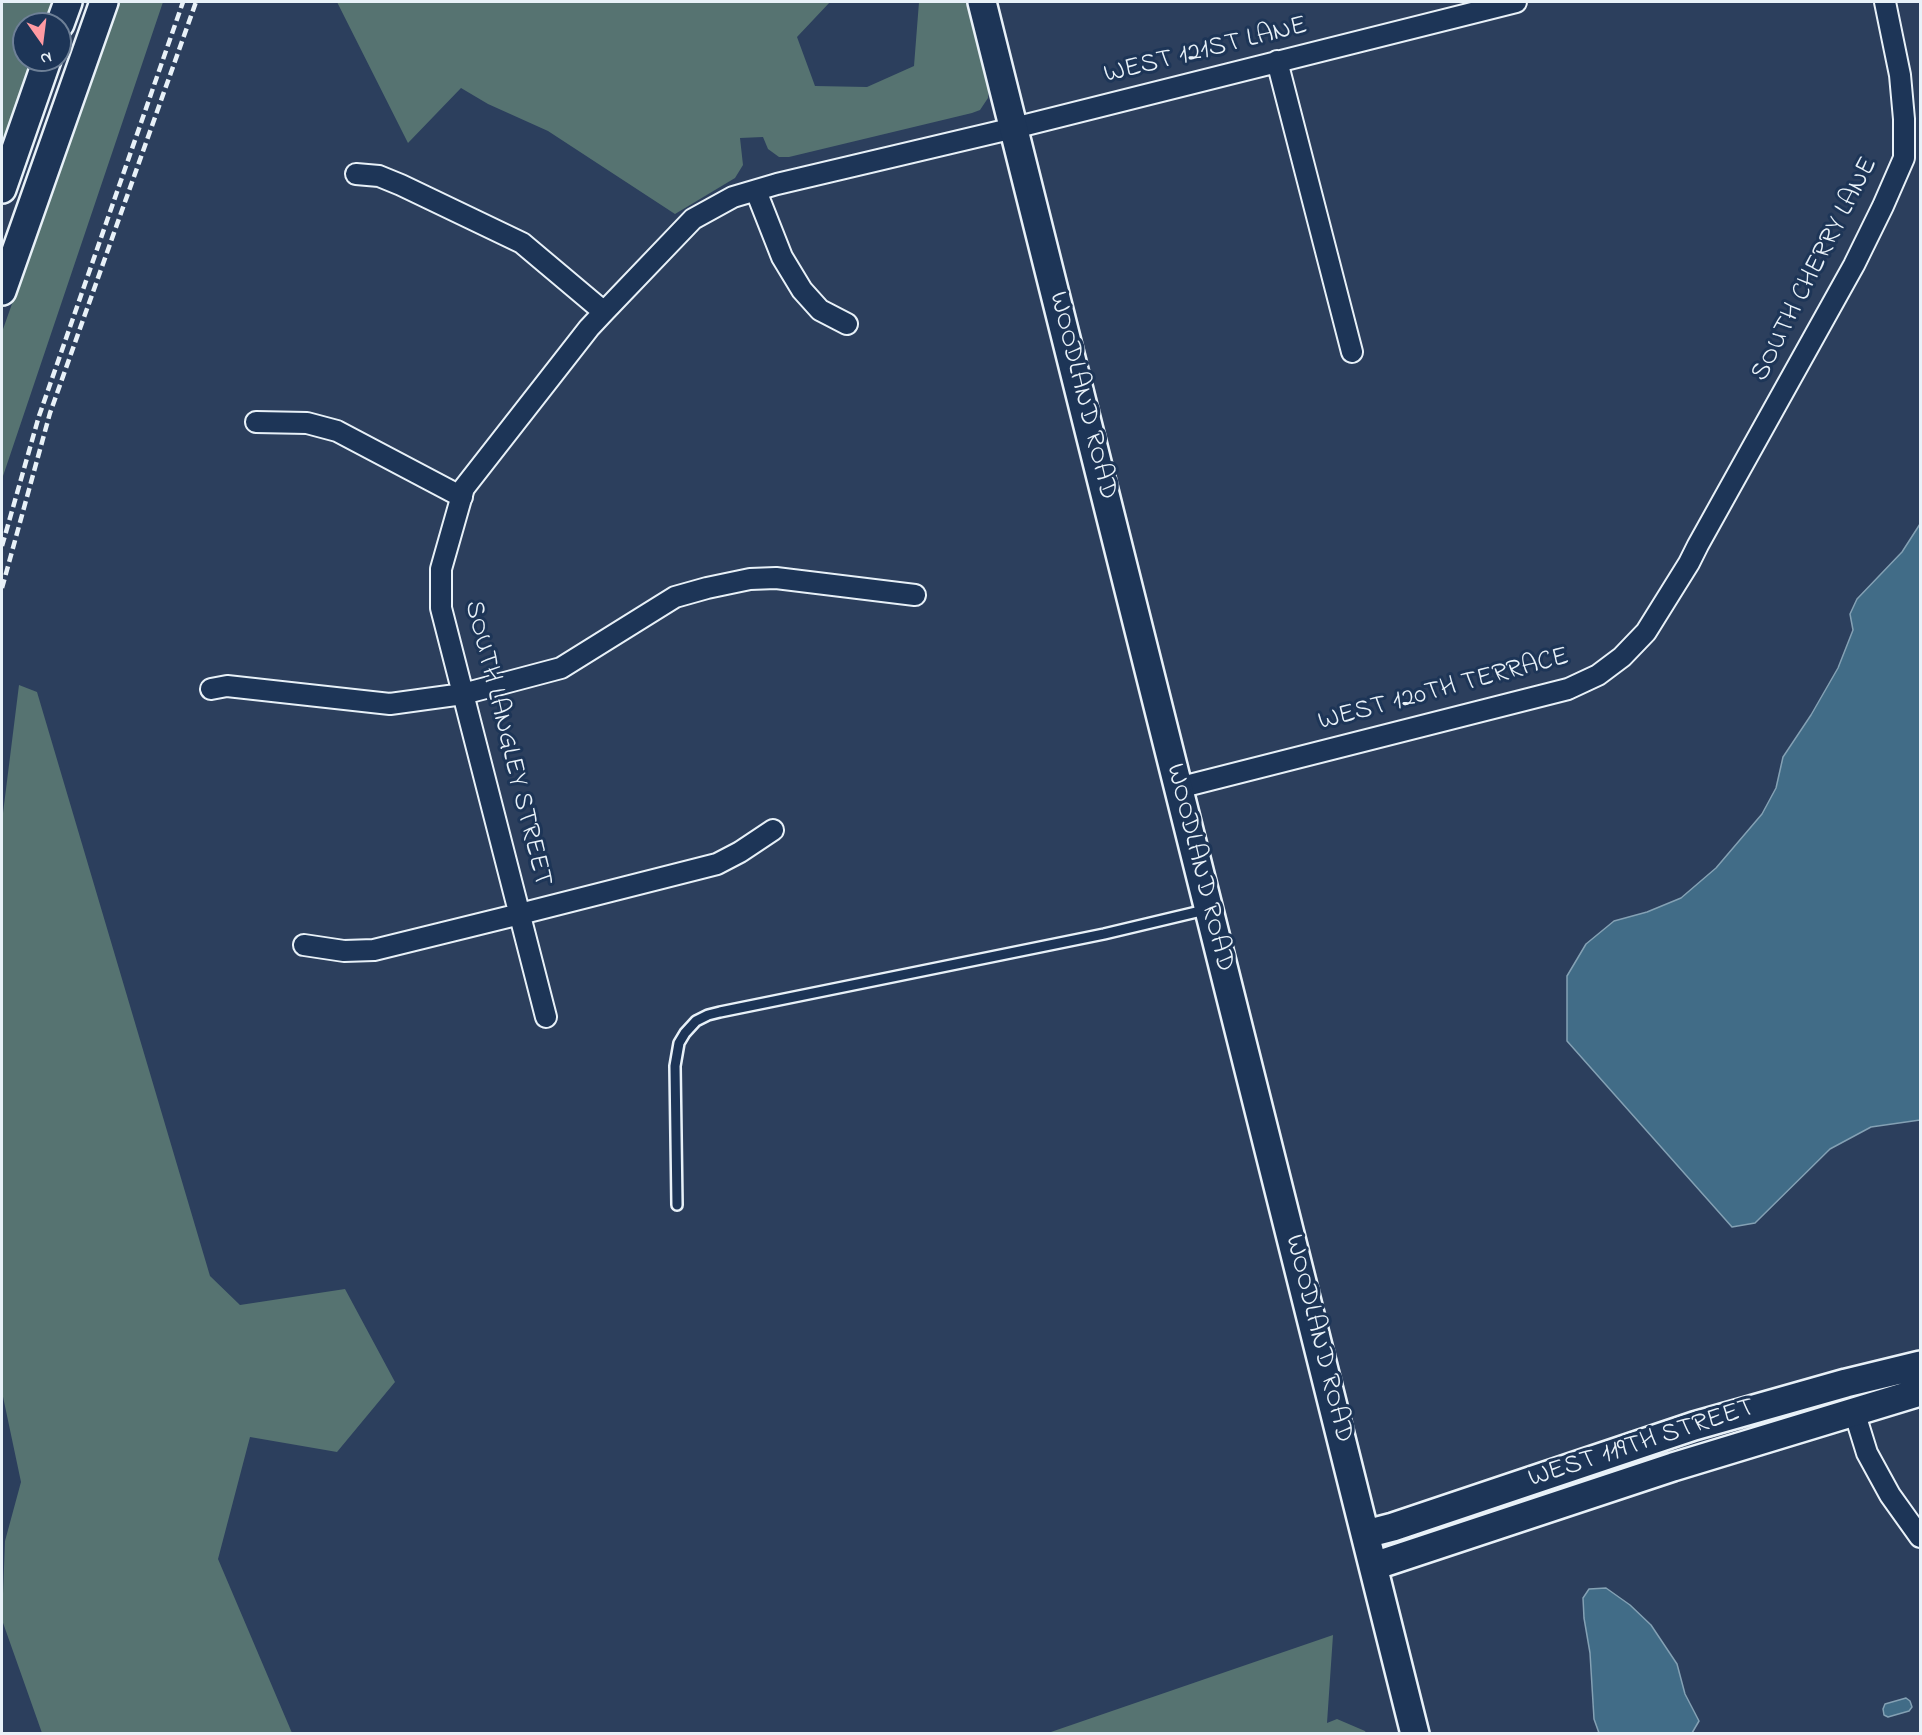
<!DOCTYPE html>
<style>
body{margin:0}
#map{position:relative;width:1922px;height:1735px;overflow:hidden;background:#2c3f5d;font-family:"Indie Flower",sans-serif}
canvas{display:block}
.frame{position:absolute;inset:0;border:3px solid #e8f1f8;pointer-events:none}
.north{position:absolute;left:12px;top:12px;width:60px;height:60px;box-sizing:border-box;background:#1d3557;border:2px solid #6e8097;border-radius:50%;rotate:166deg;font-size:16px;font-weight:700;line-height:24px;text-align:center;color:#e8f1f8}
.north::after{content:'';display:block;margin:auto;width:21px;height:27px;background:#ff9aa2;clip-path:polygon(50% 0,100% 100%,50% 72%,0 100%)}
</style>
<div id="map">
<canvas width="1922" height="1735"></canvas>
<div class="frame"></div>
<div class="north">N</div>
</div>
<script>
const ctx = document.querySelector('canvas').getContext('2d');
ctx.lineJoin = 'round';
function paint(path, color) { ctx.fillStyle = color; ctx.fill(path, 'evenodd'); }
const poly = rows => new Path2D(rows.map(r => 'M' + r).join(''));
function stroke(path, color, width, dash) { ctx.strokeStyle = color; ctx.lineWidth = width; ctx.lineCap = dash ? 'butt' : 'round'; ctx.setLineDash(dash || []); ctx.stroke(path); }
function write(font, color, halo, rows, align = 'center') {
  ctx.font = font + ' "Indie Flower",sans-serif'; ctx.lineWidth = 6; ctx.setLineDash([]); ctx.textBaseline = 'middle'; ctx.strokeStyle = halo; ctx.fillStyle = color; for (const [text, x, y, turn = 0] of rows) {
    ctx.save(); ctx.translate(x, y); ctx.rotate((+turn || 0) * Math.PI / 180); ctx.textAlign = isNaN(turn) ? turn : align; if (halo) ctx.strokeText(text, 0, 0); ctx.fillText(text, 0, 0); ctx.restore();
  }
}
paint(poly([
 [2,2,68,2,60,24,24,24,24,60,47,60,2,188],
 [119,2,163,2,2,479,2,332],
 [337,2,830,2,797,37,815,86,867,87,914,66,919,2,968,2,989,85,988,98,980,110,972,113,789,157,779,157,768,149,763,137,740,138,743,165,735,178,675,214,548,131,488,104,461,88,408,143],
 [19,685,37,692,210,1276,240,1305,345,1289,395,1382,337,1452,250,1437,218,1559,292,1733,42,1733,2,1620,5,1541,21,1482,2,1392,2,821],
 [1333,1635,1327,1723,1337,1719,1365,1731,1366,1733,1048,1733]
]), '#567371');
const water = poly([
 [1920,524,1920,1120,1871,1127,1830,1149,1755,1223,1732,1227,1567,1041,1567,976,1586,944,1614,921,1647,912,1681,898,1716,868,1762,814,1776,788,1783,757,1811,715,1838,668,1853,630,1850,614,1857,599,1902,552,1920,524],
 [1606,1588,1630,1605,1651,1625,1677,1664,1685,1694,1699,1721,1692,1733,1599,1733,1594,1719,1590,1653,1584,1618,1583,1598,1589,1589,1606,1588],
 [1906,1698,1910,1701,1912,1707,1909,1711,1888,1717,1884,1715,1883,1709,1885,1704,1906,1698]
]);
paint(water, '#416c87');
stroke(water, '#84a1b4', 1.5);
const service = poly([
 [677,1205,675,1066,679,1043,685,1033,696,1021,708,1015,720,1012,1104,934,1205,910]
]);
const minor = poly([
 [1277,61,1352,352],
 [356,174,379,176,401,185,522,243,604,312],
 [756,191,782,257,802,290,820,310,847,324],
 [256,422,307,423,337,431,462,497],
 [211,689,227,686,390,704,463,694,561,668,675,597,707,588,750,579,776,578,915,595],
 [1178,788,1568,689,1598,675,1622,657,1646,632,1689,563,1698,545,1854,265,1883,206,1904,158,1904,119,1900,75,1885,2],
 [304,945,344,951,374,950,520,914,717,864,740,852,773,830],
 [546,1017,441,608,441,569,464,488,589,328,604,312,693,219,733,197,777,184,1014,128,1516,2],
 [1854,1411,1867,1453,1890,1495,1920,1537]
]);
const secondary = poly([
 [982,2,1415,1734],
 [60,24,68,2],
 [2,189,47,60],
 [2,291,104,2],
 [1366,1534,1393,1527,1694,1426,1846,1383,1920,1365],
 [1374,1566,1673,1467,1920,1392]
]);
stroke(service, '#e8f1f8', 14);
stroke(minor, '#e8f1f8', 24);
stroke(secondary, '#e8f1f8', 32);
stroke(service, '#1d3557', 9);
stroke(minor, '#1d3557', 20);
stroke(secondary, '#1d3557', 27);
stroke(poly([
 [2,546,39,416,183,2],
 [2,588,50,413,196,2]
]), '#e8f1f8', 4.5, [9, 4.5]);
write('27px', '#e8f1f8', '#1d3557', [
 ["WEST 121ST LANE",1206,52,-14],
 ["SOUTH CHERRY LANE",1816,270,-63],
 ["WOODLAND ROAD",1081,396,76],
 ["WEST 120TH TERRACE",1444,691,-15],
 ["SOUTH LANGLEY STREET",506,744,76],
 ["WOODLAND ROAD",1198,868,76],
 ["WOODLAND ROAD",1317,1339,76],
 ["WEST 119TH STREET",1642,1445,-18]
]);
</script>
